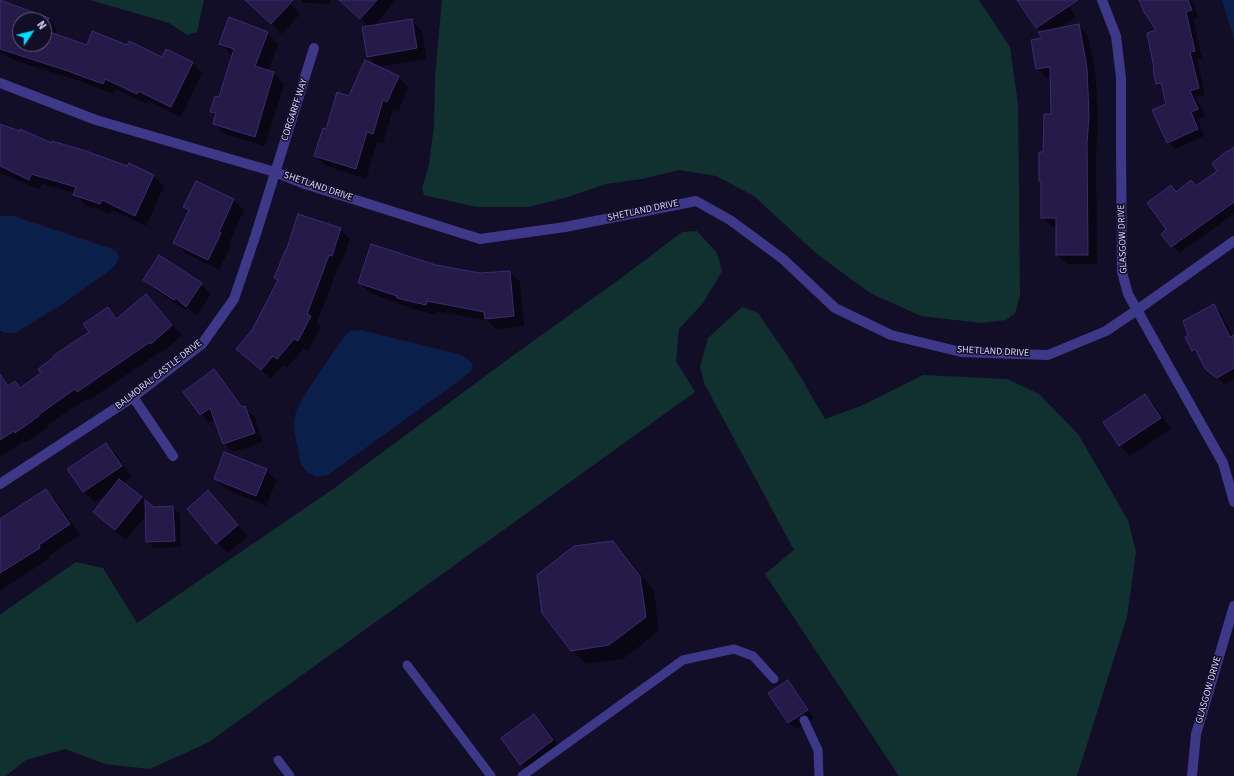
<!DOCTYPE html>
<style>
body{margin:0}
#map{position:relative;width:1234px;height:776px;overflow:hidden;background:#130e27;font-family:"Source Sans 3",sans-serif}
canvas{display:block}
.north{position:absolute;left:12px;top:12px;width:40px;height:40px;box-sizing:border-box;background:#130e27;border:1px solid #635d7d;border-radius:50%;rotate:55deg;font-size:11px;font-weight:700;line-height:16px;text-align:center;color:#dad4ff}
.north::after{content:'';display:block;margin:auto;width:14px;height:18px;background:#00deff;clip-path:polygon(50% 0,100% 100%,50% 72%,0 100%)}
</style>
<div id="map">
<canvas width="1234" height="776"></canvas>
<div class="north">N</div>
</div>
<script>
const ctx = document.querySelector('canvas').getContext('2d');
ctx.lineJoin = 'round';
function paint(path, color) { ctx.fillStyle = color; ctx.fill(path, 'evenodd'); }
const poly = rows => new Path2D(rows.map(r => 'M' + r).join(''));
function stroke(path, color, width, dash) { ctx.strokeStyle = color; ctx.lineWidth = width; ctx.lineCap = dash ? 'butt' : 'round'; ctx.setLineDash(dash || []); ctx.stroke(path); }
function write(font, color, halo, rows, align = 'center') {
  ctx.font = font + ' "Source Sans 3",sans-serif'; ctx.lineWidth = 3; ctx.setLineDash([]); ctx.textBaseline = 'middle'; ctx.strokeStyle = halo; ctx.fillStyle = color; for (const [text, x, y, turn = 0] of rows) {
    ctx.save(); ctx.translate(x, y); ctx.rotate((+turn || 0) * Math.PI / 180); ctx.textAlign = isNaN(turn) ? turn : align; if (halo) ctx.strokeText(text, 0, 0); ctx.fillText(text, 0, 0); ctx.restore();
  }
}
paint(poly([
 [90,0,204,0,197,32,187,35,169,23],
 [442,0,979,0,1010,47,1018,104,1020,295,1015,313,1006,320,981,323,921,316,870,293,817,254,754,196,716,176,679,170,642,179,606,184,568,197,529,207,476,207,424,195,422,188,429,165,434,125,435,77],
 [697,231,717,253,722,271,703,303,679,329,676,361,695,392,209,742,150,769,105,764,65,749,26,760,6,776,0,776,0,615,5,611,76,562,103,568,137,623,333,489,511,357,624,276,682,232],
 [742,307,758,313,793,364,825,419,861,406,923,375,1007,379,1039,394,1078,434,1128,520,1136,552,1127,617,1077,776,899,776,765,574,794,550,705,385,700,367,708,338]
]), '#113131');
paint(poly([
 [1222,0,1234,0,1234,39],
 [2,216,13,216,115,250,119,256,117,263,110,270,63,304,15,333,4,333,0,330,0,217],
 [361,330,462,355,473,363,471,371,460,380,328,475,316,477,307,472,301,465,295,435,294,424,296,411,305,394,343,338,350,331]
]), '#0a204a');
paint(poly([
 [246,0,286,0,300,14,282,34],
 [301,0,330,0,329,4,304,3],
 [340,0,396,0,373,27,411,20,422,31,427,59,378,67,368,56,370,27],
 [1027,0,1065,0,1076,17,1058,29,1078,25,1088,35,1096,78,1098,125,1096,154,1097,264,1067,264,1057,255,1057,227,1052,227,1042,217,1042,183,1040,181,1044,153,1052,115,1051,77,1047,78,1037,69,1044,39,1041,32,1036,27],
 [1141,0,1192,0,1198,17,1193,19,1202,58,1197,59,1205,95,1196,97,1205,116,1198,119,1204,136,1175,149,1168,142,1168,104,1164,91,1157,84,1158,31],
 [0,7,47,18,57,28,55,35,88,46,128,46,162,58,192,62,202,73,181,117,148,101,147,104,115,89,113,94,80,81,16,61,0,53],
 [20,20,44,20,44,44,20,44],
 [229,19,268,33,278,44,268,71,274,73,284,84,265,146,225,134,214,124,216,117,211,112,220,98,233,55,230,54,220,43],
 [398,77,409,87,398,111,393,109,383,144,377,142,366,179,326,166,315,156,326,131,350,97],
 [0,125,52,145,128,167,129,164,154,176,164,186,146,226,112,210,111,214,85,205,75,193,42,184,39,189,0,173],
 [1234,148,1234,214,1179,253,1172,246,1167,229,1171,187,1177,193,1196,187,1219,171],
 [196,182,234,200,244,210,229,243,231,245,219,270,185,253,175,243,189,212,184,207],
 [340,229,350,239,341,265,339,265,317,323,321,327,308,351,304,348,287,368,283,365,271,379,237,349,253,330,279,281,275,278],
 [435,265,480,274,509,272,520,282,524,326,496,329,488,321,437,311,436,315,409,308,406,306,370,293,359,283],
 [144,280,201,284,211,294,197,316,187,308,185,310,155,290],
 [146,295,182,335,162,353,160,352,88,401,86,399,47,425,49,427,26,442,24,441,0,457,0,387,8,387,15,382,21,388,42,374,90,332,108,309,118,319],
 [1214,306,1220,312,1233,336,1234,336,1234,379,1225,385,1207,369,1200,357,1193,350,1190,335],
 [214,370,222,379,244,408,254,416,263,442,233,452,224,444,215,419,209,423,201,414],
 [1145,395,1155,406,1171,429,1130,456,1119,445],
 [106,444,116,454,132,477,123,483,154,508,173,507,180,514,181,547,154,548,147,541,146,515,126,540,94,512,110,492,95,502,84,492,69,469],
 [266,470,277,480,266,506,225,489,215,479],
 [46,490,56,500,80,535,49,556,50,558,0,591,0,520],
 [208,492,248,536,228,553,217,543],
 [612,542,627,556,654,591,659,631,623,659,586,664,572,650],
 [788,681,794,688,814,718,796,729,789,723,770,693],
 [534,716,545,726,563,751,531,774,521,764]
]), '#0007');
const building = poly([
 [0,0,49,18,48,20,20,20,20,44,44,44,44,30,87,45,92,31,127,45,129,41,162,57,166,49,193,62,171,107,138,91,137,94,105,79,103,84,68,71,0,49,0,0],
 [245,0,293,0,271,24,245,0],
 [339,0,377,0,360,19,339,0],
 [1017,0,1078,0,1036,28,1017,0],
 [1139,0,1188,0,1192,10,1186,12,1195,51,1190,52,1199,88,1190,91,1198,109,1191,112,1198,129,1167,143,1152,110,1166,104,1161,83,1156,84,1153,69,1154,68,1147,33,1156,30,1144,12,1139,0],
 [229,17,268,32,255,66,274,72,255,137,213,124,216,113,210,112,215,96,219,97,234,49,219,44,229,17],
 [412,19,417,48,367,57,362,27,412,19],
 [1079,24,1087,68,1089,115,1087,144,1088,255,1056,255,1056,218,1041,218,1041,181,1039,181,1039,152,1043,152,1044,114,1051,114,1050,67,1036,69,1031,40,1042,38,1038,32,1079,24],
 [365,60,399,76,387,102,383,100,373,134,367,132,356,169,314,156,323,128,326,129,337,92,349,96,365,60],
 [0,124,20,131,20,129,52,143,52,141,86,151,127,166,129,163,154,175,135,216,102,200,100,204,73,195,76,187,31,174,29,180,0,166,0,124],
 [1234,147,1234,202,1171,247,1161,234,1166,229,1147,203,1171,185,1176,192,1191,180,1196,186,1217,171,1212,163,1227,151,1227,152,1234,147],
 [196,181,234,199,219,232,221,233,208,260,173,243,189,210,183,207,196,181],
 [298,214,341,228,332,256,329,255,307,314,311,316,298,341,294,339,277,359,273,356,261,370,236,349,252,330,278,280,274,278,285,251,286,251,298,214],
 [371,244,436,265,480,273,510,271,514,316,485,319,484,312,427,301,426,305,397,298,397,296,358,283,371,244],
 [159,255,202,283,186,307,176,298,174,300,143,280,159,255],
 [146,294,172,325,151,344,150,342,77,392,75,389,38,415,39,416,15,433,14,431,0,440,0,374,8,386,15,381,20,388,41,373,38,369,54,357,53,356,89,332,83,324,108,307,116,319,146,294],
 [1214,304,1230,337,1234,335,1234,368,1217,378,1206,370,1195,349,1192,351,1185,337,1188,335,1183,321,1214,304],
 [214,369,242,407,245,406,255,433,223,444,210,408,200,415,183,392,214,369],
 [1145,394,1161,418,1119,446,1103,422,1145,394],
 [106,443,122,466,83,492,67,469,106,443],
 [224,452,267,469,256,496,214,479,224,452],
 [119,479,142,497,115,530,93,512,119,479],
 [46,489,70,524,39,545,40,548,0,573,0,519,46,489],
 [208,490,238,525,216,544,187,509,208,490],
 [145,500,154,507,173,506,175,541,146,542,145,500],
 [613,541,640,576,646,617,609,645,571,651,542,613,537,575,574,546,613,541],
 [788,680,808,710,788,723,768,693,788,680],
 [534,714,553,740,520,765,501,738,534,714]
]);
paint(building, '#251a48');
stroke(building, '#3c2b75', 1);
stroke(poly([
 [407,665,491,776],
 [804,720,818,750,819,776],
 [278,760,290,776],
 [522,776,683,660,734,649,753,656,774,679]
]), '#3d3887', 9);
stroke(poly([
 [1102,0,1116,36,1121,78,1121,150,1122,272,1128,294,1223,463,1234,502],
 [0,83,96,120,275,172,305,184,480,239,565,227,696,201,730,220,783,259,835,308,891,335,961,352,1048,355,1106,331,1137,310,1234,241],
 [133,397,173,456],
 [0,484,133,397,202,344,234,299,255,237,314,48],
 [1192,776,1196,734,1234,606]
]), '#3d3887', 10);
write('10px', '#dad4ff', '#130e27', [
 ["CORGARFF WAY",295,110,-72],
 ["SHETLAND DRIVE",318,187,19],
 ["SHETLAND DRIVE",643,211,-12],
 ["GLASGOW DRIVE",1123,239,-92],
 ["SHETLAND DRIVE",993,352,3],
 ["BALMORAL CASTLE DRIVE",159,375,-38],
 ["GLASGOW DRIVE",1209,690,-74]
]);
</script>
